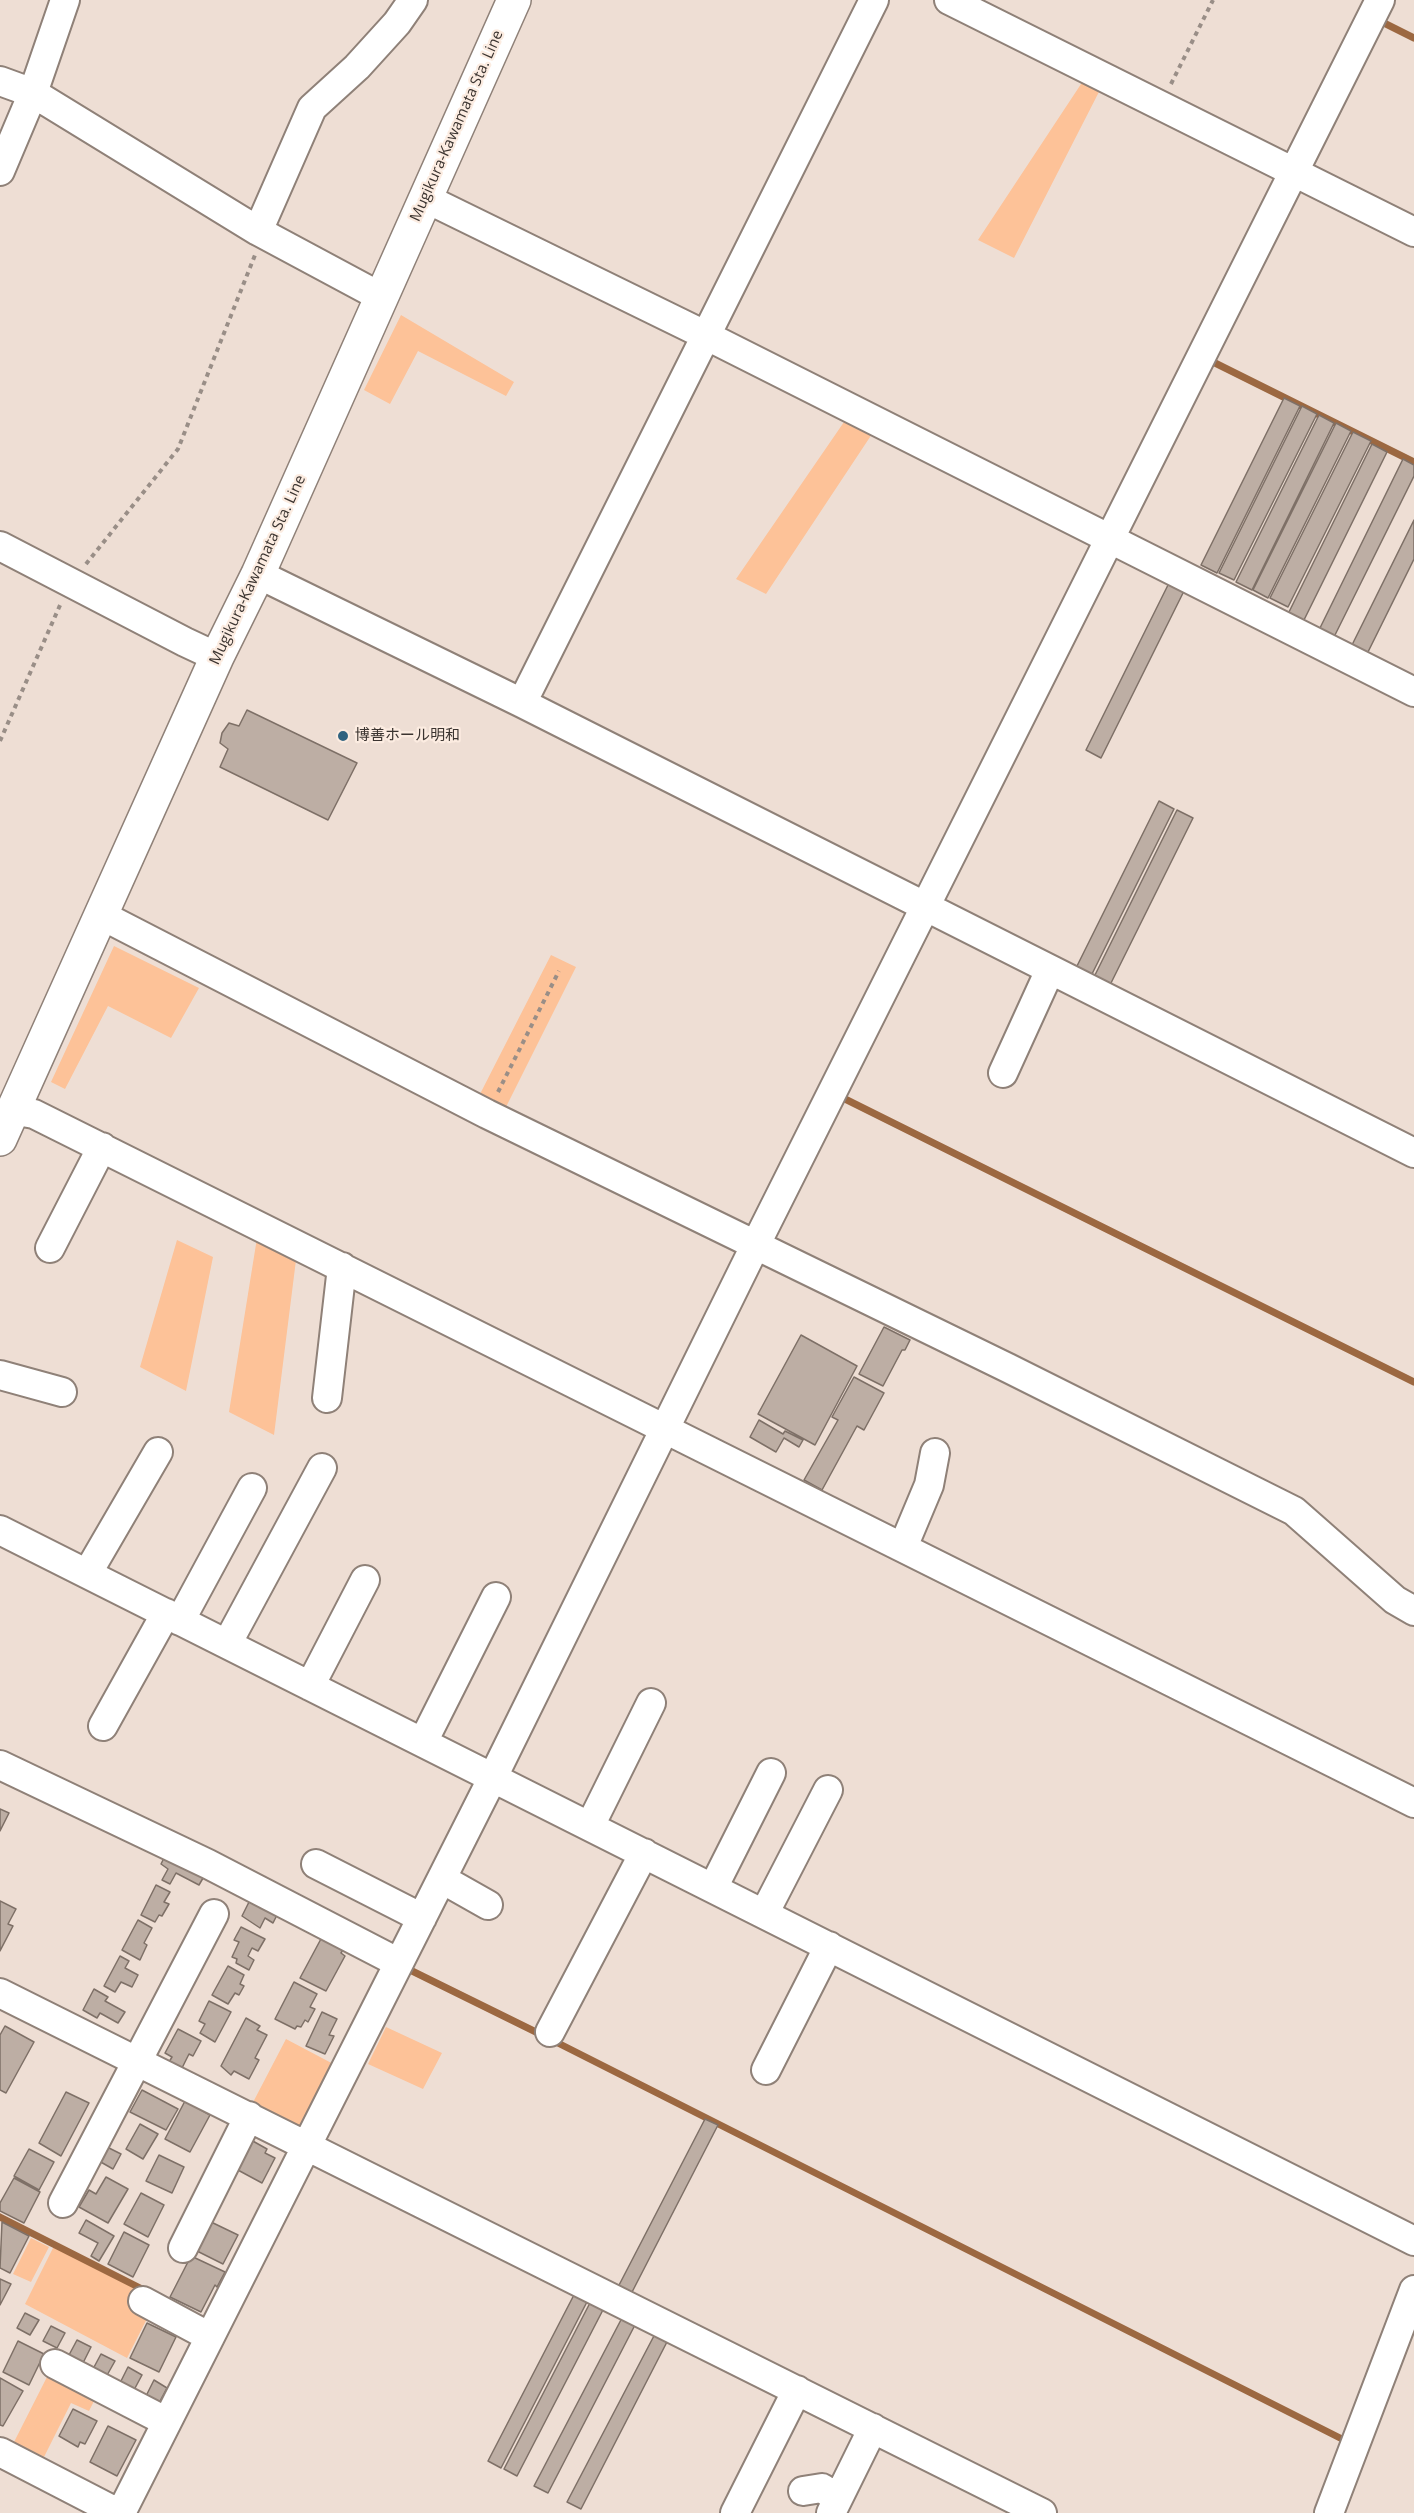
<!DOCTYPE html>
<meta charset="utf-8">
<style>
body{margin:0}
canvas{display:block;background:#eeded4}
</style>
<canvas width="1414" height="2513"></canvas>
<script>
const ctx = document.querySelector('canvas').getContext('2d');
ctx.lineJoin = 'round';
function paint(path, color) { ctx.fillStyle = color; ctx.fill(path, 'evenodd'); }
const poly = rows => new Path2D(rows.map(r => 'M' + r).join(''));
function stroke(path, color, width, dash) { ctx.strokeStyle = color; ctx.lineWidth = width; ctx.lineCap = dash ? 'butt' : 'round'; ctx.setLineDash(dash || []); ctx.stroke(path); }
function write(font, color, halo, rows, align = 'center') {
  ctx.font = font + ' "Open Sans","Noto Sans JP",sans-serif'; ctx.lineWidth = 4.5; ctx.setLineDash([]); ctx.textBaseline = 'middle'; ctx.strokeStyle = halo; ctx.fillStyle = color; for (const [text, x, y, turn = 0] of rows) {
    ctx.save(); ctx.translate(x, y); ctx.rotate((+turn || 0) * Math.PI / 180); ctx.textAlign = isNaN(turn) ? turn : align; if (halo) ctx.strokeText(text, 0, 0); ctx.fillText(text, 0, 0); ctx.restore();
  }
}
paint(poly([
 [1085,78,1102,86,1014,258,978,240],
 [401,315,514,382,506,396,418,351,390,404,364,390],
 [844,422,872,434,766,594,736,579],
 [114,946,199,988,171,1038,108,1006,65,1089,51,1082],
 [551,955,576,967,505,1109,479,1096],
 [257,1238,296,1260,274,1435,229,1412],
 [177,1240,213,1257,186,1391,140,1367],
 [386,2027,442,2053,423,2089,368,2064],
 [286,2039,339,2067,305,2132,249,2110],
 [31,2238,49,2247,31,2282,13,2274],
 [54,2246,157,2299,127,2358,25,2304],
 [49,2373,96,2397,89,2411,71,2403,44,2457,14,2442]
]), '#fdc298');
stroke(poly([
 [1382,22,1414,38],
 [1213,362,1414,462],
 [843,1098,1414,1382],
 [411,1965,408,1969,542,2035],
 [552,2040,1344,2440],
 [0,2217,148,2292]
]), '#9c6841', 7);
const building = poly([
 [1284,398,1300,406,1217,573,1201,565,1284,398],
 [1302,406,1317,414,1234,580,1219,573,1302,406],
 [1319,415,1334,423,1252,590,1236,582,1319,415],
 [1336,423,1351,431,1268,598,1253,590,1336,423],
 [1353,432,1371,441,1288,607,1270,598,1353,432],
 [1372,444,1387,452,1302,624,1287,616,1372,444],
 [1403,459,1414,465,1414,476,1333,639,1318,632,1403,459],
 [1414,520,1414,559,1366,656,1350,649,1414,520],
 [1169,583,1184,591,1101,758,1086,750,1169,583],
 [247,710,357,763,328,820,220,767,228,749,220,743,222,733,229,723,239,726,247,710],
 [1159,801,1174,809,1091,976,1076,968,1159,801],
 [1177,810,1193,818,1110,985,1094,977,1177,810],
 [884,1327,910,1340,905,1350,902,1350,883,1386,859,1374,884,1327],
 [801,1335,857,1366,815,1445,758,1414,801,1335],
 [854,1377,884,1393,864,1430,857,1426,822,1490,804,1480,838,1420,832,1417,854,1377],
 [759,1420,783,1434,785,1431,803,1440,799,1447,784,1438,776,1452,750,1437,759,1420],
 [0,1809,9,1813,0,1831,0,1809],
 [167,1852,206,1873,199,1885,176,1873,170,1884,162,1880,168,1869,161,1864,167,1852],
 [156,1885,170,1892,164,1902,169,1904,162,1916,159,1915,155,1922,141,1915,156,1885],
 [252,1896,279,1911,273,1923,265,1918,260,1928,242,1916,252,1896],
 [0,1901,16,1909,8,1924,13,1926,0,1951,0,1901],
 [138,1920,152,1928,144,1943,147,1945,140,1960,122,1950,138,1920],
 [241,1927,265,1939,258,1951,252,1948,248,1956,254,1960,249,1970,236,1963,237,1959,232,1957,239,1942,234,1940,241,1927],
 [322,1937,344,1948,341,1953,345,1956,326,1991,300,1978,322,1937],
 [120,1956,129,1961,125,1968,138,1975,132,1987,121,1982,115,1992,104,1986,120,1956],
 [228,1966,244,1975,240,1984,244,1986,239,1995,235,1993,228,2004,212,1995,228,1966],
 [294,1982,317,1994,310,2007,315,2009,308,2022,305,2020,301,2027,297,2026,295,2029,275,2019,294,1982],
 [94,1989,108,1997,105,2001,125,2012,118,2023,100,2013,97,2018,83,2010,94,1989],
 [209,2001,231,2012,215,2042,200,2033,205,2024,199,2021,209,2001],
 [322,2012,337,2019,329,2035,334,2036,325,2054,306,2046,322,2012],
 [246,2018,260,2026,257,2030,267,2035,255,2058,259,2060,249,2079,234,2071,231,2075,221,2066,246,2018],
 [5,2026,34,2042,6,2093,0,2090,0,2035,5,2026],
 [178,2029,201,2041,193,2056,189,2054,182,2068,169,2062,172,2057,165,2053,178,2029],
 [142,2090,178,2109,166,2130,130,2112,142,2090],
 [66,2092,89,2103,61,2156,39,2143,66,2092],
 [185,2101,210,2115,190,2152,165,2139,185,2101],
 [705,2119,718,2125,630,2296,617,2289,705,2119],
 [140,2124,158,2134,143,2159,126,2149,140,2124],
 [251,2140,267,2149,265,2153,275,2158,262,2183,236,2169,251,2140],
 [107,2147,121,2154,113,2169,99,2161,107,2147],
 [29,2149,54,2162,39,2190,14,2176,29,2149],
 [159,2155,184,2167,172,2193,146,2181,159,2155],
 [106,2177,128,2189,108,2223,79,2207,89,2190,96,2194,106,2177],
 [14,2178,40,2192,24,2223,0,2211,0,2203,14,2178],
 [141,2193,164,2205,148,2237,124,2224,141,2193],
 [86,2220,114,2236,99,2261,91,2256,98,2243,79,2233,86,2220],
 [209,2221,238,2235,223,2264,195,2250,209,2221],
 [2,2222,29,2236,10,2273,0,2268,2,2222],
 [124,2232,149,2245,133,2277,108,2264,124,2232],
 [191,2256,225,2272,217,2287,215,2285,201,2312,170,2297,191,2256],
 [0,2279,11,2284,0,2305,0,2279],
 [576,2291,589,2298,501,2468,488,2461,576,2291],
 [592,2299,605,2306,517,2476,504,2469,592,2299],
 [25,2313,39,2320,30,2335,17,2328,25,2313],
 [623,2316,636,2323,548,2493,534,2486,623,2316],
 [147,2323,176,2337,159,2372,130,2358,147,2323],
 [51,2326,65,2333,57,2348,43,2341,51,2326],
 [656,2332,669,2338,581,2509,567,2502,656,2332],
 [77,2340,91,2347,83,2363,69,2355,77,2340],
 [18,2341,44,2354,29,2385,3,2372,18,2341],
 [101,2354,115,2361,106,2377,93,2369,101,2354],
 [128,2367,142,2375,134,2390,120,2383,128,2367],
 [0,2378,23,2391,3,2426,0,2425,0,2378],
 [154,2380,167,2388,159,2403,146,2396,154,2380],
 [73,2409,97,2421,85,2444,80,2442,78,2447,59,2436,73,2409],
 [108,2426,136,2440,117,2476,90,2462,108,2426]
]);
paint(building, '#bdaea4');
stroke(building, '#7e7067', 1.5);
const minor = poly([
 [949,0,1414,232],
 [0,81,33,93,258,231,381,297],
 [0,171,33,93,65,0],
 [425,198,705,335,1414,692],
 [258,231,312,108,357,67,397,23,413,0],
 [0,546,185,642,217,657],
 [258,574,522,703,1414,1153],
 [522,703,874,0],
 [101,915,487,1114,1008,1368,1294,1511,1395,1600,1414,1611],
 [1003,1073,1050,970],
 [0,1113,23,1112,34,1114,1414,1803],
 [50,1248,102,1147],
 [0,1375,62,1392],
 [327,1398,342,1267],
 [0,1530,1414,2241],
 [903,1547,929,1485,935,1453],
 [87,1574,158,1452],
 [180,1621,252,1488],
 [227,1644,322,1468],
 [310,1686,365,1580],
 [103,1726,166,1613],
 [423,1742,496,1597],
 [0,1765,208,1864,399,1963],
 [590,1826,651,1703],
 [316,1864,422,1918],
 [442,1879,488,1905],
 [713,1888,771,1773],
 [764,1914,828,1790],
 [0,1993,1042,2513],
 [550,2032,644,1853],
 [766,2070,829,1946],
 [63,2203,214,1914],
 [183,2248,249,2116],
 [143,2301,210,2337],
 [55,2364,167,2422],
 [0,2452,118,2513],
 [803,2491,822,2488,838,2499],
 [121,2513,493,1777,755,1246,1380,0],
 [735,2513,797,2390],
 [831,2513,873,2428],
 [1329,2513,1414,2290]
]);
const major = poly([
 [0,1139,217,657,258,574,514,0]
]);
stroke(minor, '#8f8178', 32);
stroke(major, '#8f8178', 36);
stroke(poly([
 [1171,84,1213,0],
 [86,564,178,449,255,255],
 [0,741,61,603],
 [498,1092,559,971]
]), '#998e87', 4, [4.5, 4.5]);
stroke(minor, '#fff', 28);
stroke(major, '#fff', 33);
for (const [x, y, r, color] of [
 [343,736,6,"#306380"]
]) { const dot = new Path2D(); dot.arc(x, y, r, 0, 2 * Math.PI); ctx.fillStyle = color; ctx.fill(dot); stroke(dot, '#fcece1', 2); }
write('15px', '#3b3430', '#fcece1', [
 ["Mugikura-Kawamata Sta. Line",457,126,-66],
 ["Mugikura-Kawamata Sta. Line",258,570,-65]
]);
write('15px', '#3b3430', '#fcece1', [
 ["博善ホール明和",355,736]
], 'left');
</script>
